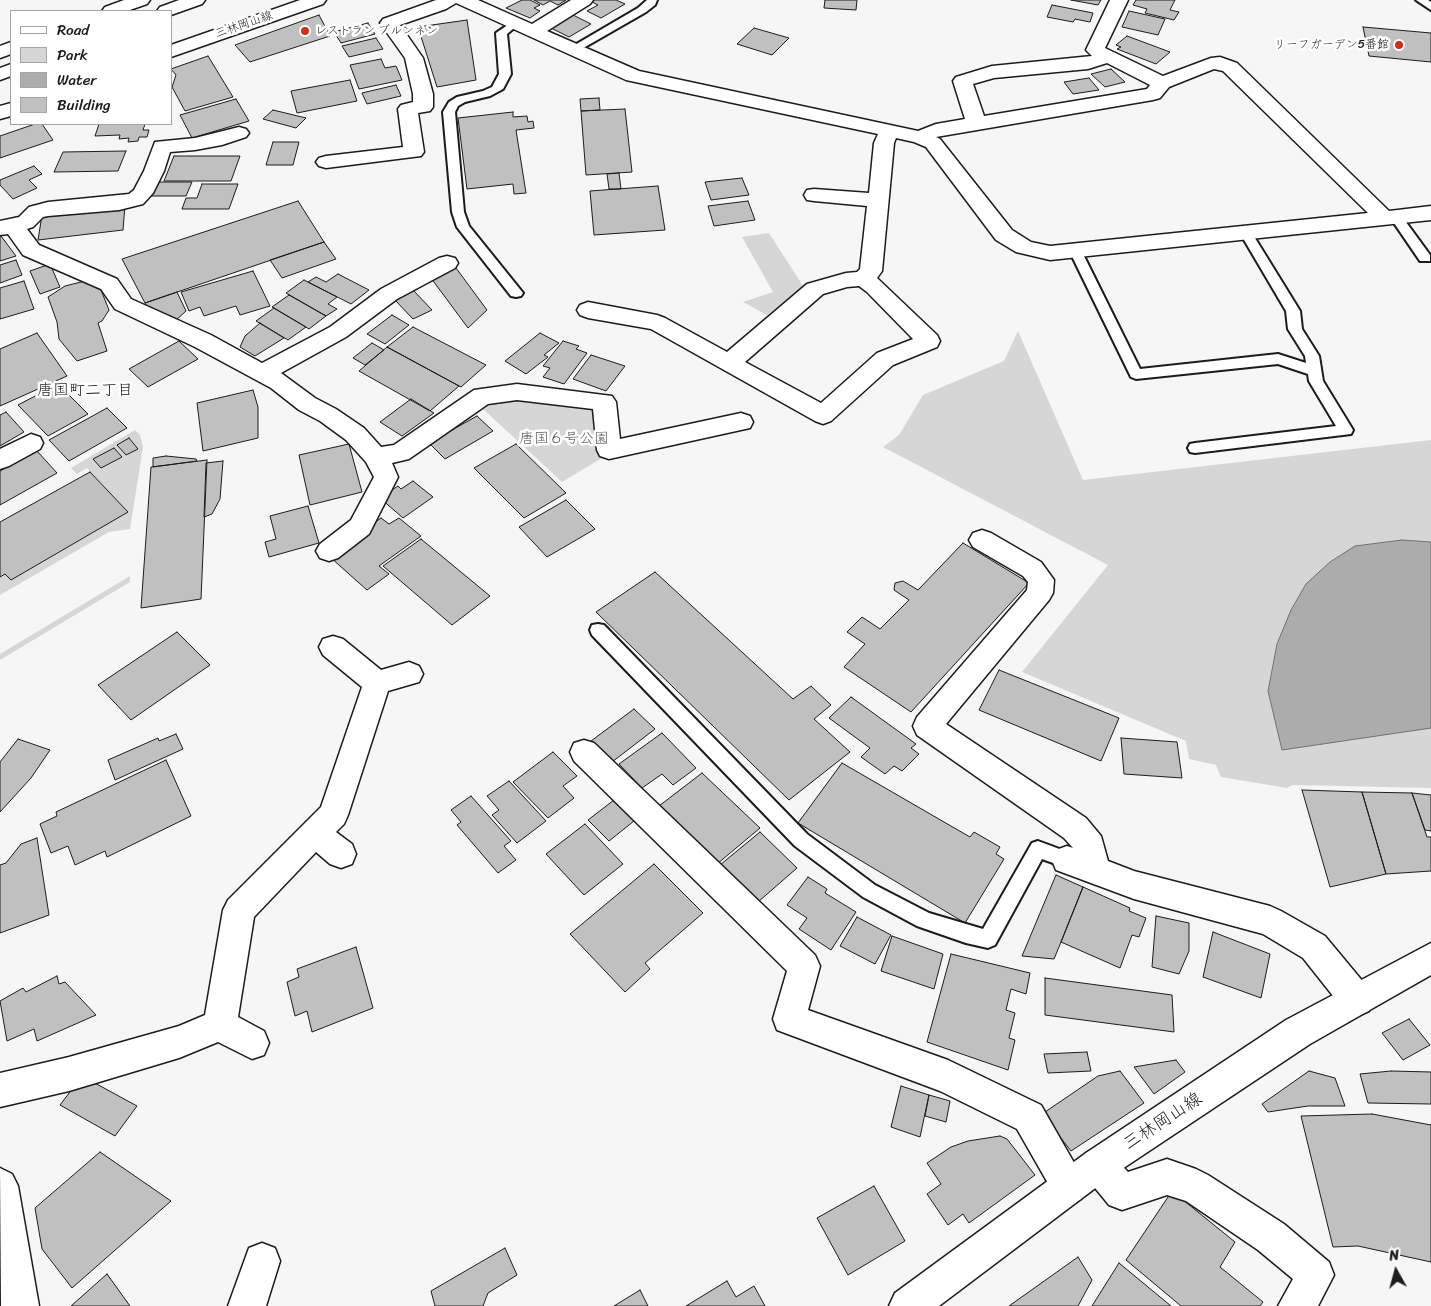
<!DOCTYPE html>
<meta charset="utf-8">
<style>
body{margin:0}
#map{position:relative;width:1431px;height:1306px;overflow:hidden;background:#f6f6f6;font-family:Sriracha,sans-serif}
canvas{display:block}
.legend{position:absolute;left:10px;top:10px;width:162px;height:115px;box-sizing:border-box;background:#fff;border:1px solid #a4a4a4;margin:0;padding:6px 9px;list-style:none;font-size:15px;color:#1c1c1c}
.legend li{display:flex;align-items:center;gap:10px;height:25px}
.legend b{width:25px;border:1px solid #a4a4a4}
.north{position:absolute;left:1371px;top:1246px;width:50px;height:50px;-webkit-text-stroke:4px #fff;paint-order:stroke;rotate:353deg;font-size:14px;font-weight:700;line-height:20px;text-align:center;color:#1c1c1c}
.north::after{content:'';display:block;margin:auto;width:18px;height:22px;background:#1c1c1c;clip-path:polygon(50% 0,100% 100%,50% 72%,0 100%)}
</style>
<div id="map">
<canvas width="1431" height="1306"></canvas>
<ul class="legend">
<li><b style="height:6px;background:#fff"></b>Road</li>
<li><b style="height:14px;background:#d6d6d6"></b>Park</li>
<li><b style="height:14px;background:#acacac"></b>Water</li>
<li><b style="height:14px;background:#c0c0c0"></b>Building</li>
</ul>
<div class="north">N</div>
</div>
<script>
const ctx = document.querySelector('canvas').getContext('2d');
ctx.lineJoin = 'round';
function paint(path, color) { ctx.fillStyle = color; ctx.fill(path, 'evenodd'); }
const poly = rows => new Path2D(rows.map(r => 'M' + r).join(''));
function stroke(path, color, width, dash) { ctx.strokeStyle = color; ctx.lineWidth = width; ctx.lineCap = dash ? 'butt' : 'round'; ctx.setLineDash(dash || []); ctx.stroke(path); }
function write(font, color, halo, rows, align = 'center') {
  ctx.font = font + ' Sriracha,"Klee One",sans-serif'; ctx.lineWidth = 5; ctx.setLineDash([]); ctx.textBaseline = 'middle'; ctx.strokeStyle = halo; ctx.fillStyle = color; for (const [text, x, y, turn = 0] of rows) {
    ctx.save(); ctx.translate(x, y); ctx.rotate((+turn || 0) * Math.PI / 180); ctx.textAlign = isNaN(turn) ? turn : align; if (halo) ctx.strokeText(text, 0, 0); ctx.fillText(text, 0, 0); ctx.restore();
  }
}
paint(poly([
 [769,233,803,286,767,315,743,302,773,292,742,237],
 [1018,331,1083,480,1431,440,1431,788,1293,785,1287,788,1221,777,1216,765,1189,759,1186,741,1022,672,1108,565,883,447,899,435,923,395,1004,361],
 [510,400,534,401,593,408,602,458,562,482,483,409,491,404],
 [135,430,140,435,143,447,130,529,109,532,0,595,0,577,5,574,11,580,127,512,87,468,77,474,71,468],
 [130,576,130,582,0,660,0,654]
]), '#d6d6d6');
const water = poly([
 [1402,540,1431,542,1431,728,1282,750,1268,691,1277,644,1291,610,1306,584,1330,562,1355,546,1402,540]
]);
paint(water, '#acacac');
stroke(water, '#727272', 1);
const building = poly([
 [522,0,530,0,540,5,534,8,540,11,530,18,506,8,522,0],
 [534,0,566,0,558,5,550,1,543,5,534,0],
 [588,0,616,0,625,4,601,18,587,11,598,5,588,0],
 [825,0,857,0,856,10,824,8,825,0],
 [1071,0,1101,0,1098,5,1071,0],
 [1136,0,1175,0,1170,10,1179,12,1174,20,1145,13,1147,9,1133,5,1136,0],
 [1052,5,1093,13,1090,22,1075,19,1073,22,1047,17,1052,5],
 [1129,11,1165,19,1158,35,1122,27,1129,11],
 [319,15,330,36,250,62,235,45,319,15],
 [573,15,591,24,569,37,551,28,573,15],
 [467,20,476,80,437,87,418,27,467,20],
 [368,23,375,34,341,43,334,32,368,23],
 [1363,27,1431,33,1431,62,1369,56,1363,27],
 [754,28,789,38,772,55,737,44,754,28],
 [1127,36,1170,52,1156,64,1117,49,1121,47,1116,45,1127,36],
 [376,38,383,49,349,57,342,46,376,38],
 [208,56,233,97,185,111,172,87,176,75,171,69,208,56],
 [381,59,385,68,396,66,402,80,359,89,350,65,381,59],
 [1111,69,1125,82,1105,87,1091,74,1111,69],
 [1089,78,1099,90,1073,94,1064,82,1089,78],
 [350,80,357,101,297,113,291,91,350,80],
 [396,85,401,96,367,104,362,93,396,85],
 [599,98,600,110,581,111,580,99,599,98],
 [236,99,249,121,192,138,180,115,236,99],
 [625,109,632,172,586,175,581,111,625,109],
 [273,110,306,118,296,128,263,119,273,110],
 [513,112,513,117,527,116,528,122,533,121,534,128,516,130,526,193,514,194,513,184,467,189,458,118,513,112],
 [35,124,42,124,53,140,0,158,0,136,35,124],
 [99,124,145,124,143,130,149,130,147,137,139,137,138,141,128,142,129,138,119,139,120,135,95,136,99,124],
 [273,142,299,142,293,165,266,165,273,142],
 [126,151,118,171,54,172,63,152,126,151],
 [174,156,240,156,231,181,164,181,174,156],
 [34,166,42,174,29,180,37,188,13,199,0,185,0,180,34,166],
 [619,173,621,189,609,189,607,174,619,173],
 [742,178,749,195,711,200,705,182,742,178],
 [156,182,192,182,186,196,150,196,156,182],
 [202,184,238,184,229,209,182,209,186,198,197,198,202,184],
 [658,186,665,230,594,235,590,191,658,186],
 [298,201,324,242,145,303,122,259,298,201],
 [748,201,755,220,714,226,708,206,748,201],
 [125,205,123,230,38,240,42,215,125,205],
 [0,236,1,236,16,256,0,261,0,236],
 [324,242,336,259,282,278,270,260,324,242],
 [16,260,22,275,0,283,0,265,16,260],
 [50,264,60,287,40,294,30,271,50,264],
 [456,268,487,310,468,328,431,278,456,268],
 [253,271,270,306,240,315,236,306,204,316,200,307,189,311,181,292,253,271],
 [338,274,369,290,351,304,308,282,316,277,326,282,338,274],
 [89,280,99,285,109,310,102,321,98,323,107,351,77,361,59,339,57,322,48,297,65,286,89,280],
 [304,280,337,297,328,304,337,309,326,316,286,293,304,280],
 [24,281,34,309,0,319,0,288,24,281],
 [413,290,432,310,413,319,394,299,413,290],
 [177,292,186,311,176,320,146,307,145,303,177,292],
 [289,295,326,316,309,329,272,307,289,295],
 [274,308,306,327,288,340,256,321,274,308],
 [392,315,409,325,385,344,367,334,392,315],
 [260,323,284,338,255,356,240,347,245,336,260,323],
 [413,327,486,365,461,387,387,347,413,327],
 [37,333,67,376,0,406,0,349,37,333],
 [540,333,559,343,544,355,548,357,526,374,505,361,540,333],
 [179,341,198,359,148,387,129,369,179,341],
 [563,341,579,346,576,349,587,353,564,384,543,377,550,368,543,366,563,341],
 [372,343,384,350,365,365,353,358,372,343],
 [387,347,459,386,430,411,359,371,387,347],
 [591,355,625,366,606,391,573,379,591,355],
 [58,384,88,414,48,436,18,405,58,384],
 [253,390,258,407,258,438,203,451,197,403,253,390],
 [411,399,434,413,402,436,380,422,411,399],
 [107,408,127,428,69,461,49,440,107,408],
 [6,412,24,432,0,446,0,415,6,412],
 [477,416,493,431,445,459,429,443,477,416],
 [129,438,138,449,126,455,117,445,129,438],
 [349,444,362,492,310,505,299,455,349,444],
 [516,444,566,493,524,518,474,468,516,444],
 [114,448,122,457,101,468,93,459,114,448],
 [37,451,57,473,0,505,0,471,37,451],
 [166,456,196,459,197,461,153,467,153,458,166,456],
 [207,460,201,599,141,608,151,467,207,460],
 [223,461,220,499,212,514,204,517,206,463,223,461],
 [90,472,128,512,11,580,5,574,0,577,0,522,90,472],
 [413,481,433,497,403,518,380,498,398,486,401,489,413,481],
 [566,500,595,529,547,557,519,527,566,500],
 [308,506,319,543,269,557,265,542,276,539,270,516,308,506],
 [381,518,389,524,399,518,421,536,379,566,389,574,367,590,331,558,364,530,381,518],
 [421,539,490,596,452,625,383,566,421,539],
 [963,543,1029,583,911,712,844,667,865,644,847,632,862,617,880,629,909,600,894,590,895,583,903,581,918,590,963,543],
 [655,572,793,699,811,686,831,705,814,719,850,752,789,800,596,612,655,572],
 [177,632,210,665,131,720,98,685,177,632],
 [999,670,1119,718,1101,761,979,710,999,670],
 [851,697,916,744,911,748,919,754,902,771,894,766,885,774,861,757,870,748,829,718,851,697],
 [634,709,655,729,612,762,591,741,634,709],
 [662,733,696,768,673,785,662,774,642,788,619,764,662,733],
 [176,734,183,749,115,780,108,760,158,738,159,741,176,734],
 [1121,738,1177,742,1182,778,1124,774,1121,738],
 [18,739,50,750,31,778,0,812,0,762,18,739],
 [553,752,577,776,563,786,574,798,548,818,513,782,553,752],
 [166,760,191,816,107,857,105,851,75,865,68,846,51,853,40,824,57,816,56,812,166,760],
 [842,763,970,837,974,832,1000,847,996,854,1004,859,965,923,798,823,842,763],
 [702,773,760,828,717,864,659,806,702,773],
 [509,781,546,821,517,843,492,815,499,810,487,796,509,781],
 [1302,790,1362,792,1386,874,1330,887,1302,790],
 [1362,792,1412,793,1427,837,1431,837,1431,871,1386,874,1362,792],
 [1412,793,1431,795,1431,831,1425,830,1412,793],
 [471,796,511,841,504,846,516,860,498,873,457,825,461,822,451,810,471,796],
 [614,800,634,821,609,841,588,820,614,800],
 [585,824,623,864,584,895,546,854,585,824],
 [760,832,797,868,758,902,720,865,760,832],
 [37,838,49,915,0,933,0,865,6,863,21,844,37,838],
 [654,864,703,913,645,963,650,969,625,992,570,934,654,864],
 [1056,875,1083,887,1061,942,1054,959,1022,956,1056,875],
 [808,877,827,889,825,893,856,912,831,950,799,929,807,918,787,905,808,877],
 [1083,887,1130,908,1129,911,1146,918,1139,937,1132,935,1120,968,1061,942,1083,887],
 [1156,916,1189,923,1189,951,1179,974,1152,967,1156,916],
 [857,917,891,935,875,964,840,946,857,917],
 [1213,932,1270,954,1261,998,1203,977,1213,932],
 [892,936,943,954,934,989,881,971,892,936],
 [356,947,373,1008,312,1032,307,1011,295,1016,287,982,299,977,297,969,356,947],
 [951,954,1030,973,1026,994,1011,989,1006,1010,1015,1013,1009,1038,1015,1040,1008,1070,927,1042,951,954],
 [57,976,59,984,65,982,96,1015,37,1041,34,1029,7,1041,0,1001,23,988,26,992,57,976],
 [1045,978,1172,995,1174,1032,1045,1015,1045,978],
 [1409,1019,1430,1045,1403,1060,1382,1033,1409,1019],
 [1087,1052,1091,1071,1048,1073,1044,1054,1087,1052],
 [1176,1060,1185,1072,1154,1094,1134,1067,1176,1060],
 [1120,1071,1144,1103,1071,1151,1042,1114,1098,1076,1120,1071],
 [1309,1071,1335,1078,1345,1106,1308,1106,1268,1112,1262,1104,1309,1071],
 [1391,1071,1431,1072,1431,1104,1368,1103,1360,1074,1391,1071],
 [82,1076,137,1106,115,1136,60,1105,82,1076],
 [901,1086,929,1095,920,1137,891,1127,901,1086],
 [929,1095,950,1101,946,1122,925,1116,929,1095],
 [1372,1114,1431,1125,1431,1262,1358,1246,1333,1247,1301,1116,1372,1114],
 [1000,1136,1007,1139,1035,1175,969,1223,963,1214,948,1225,927,1194,941,1184,927,1163,951,1147,968,1141,1000,1136],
 [100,1152,171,1201,72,1288,42,1249,35,1208,100,1152],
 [874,1186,905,1241,848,1275,817,1218,874,1186],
 [1172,1191,1235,1242,1220,1267,1263,1302,1260,1306,1181,1306,1126,1260,1172,1191],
 [505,1248,517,1275,488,1293,483,1306,435,1306,431,1291,505,1248],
 [1078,1257,1092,1280,1078,1306,1009,1306,1078,1257],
 [1119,1263,1171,1306,1092,1306,1119,1263],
 [107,1274,130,1306,71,1306,107,1274],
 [727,1281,736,1297,754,1286,765,1306,686,1306,727,1281],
 [640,1290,648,1306,614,1306,640,1290]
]);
paint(building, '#c0c0c0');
stroke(building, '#1c1c1c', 1);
const service = poly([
 [647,0,657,0,655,5,646,12,578,51,574,52,568,49,638,8,647,0],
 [1416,0,1428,0,1431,2,1431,10,1416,0],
 [515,20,520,23,507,34,511,74,503,89,490,96,465,102,458,106,455,112,464,212,469,226,523,293,521,296,516,297,511,296,457,227,452,212,443,112,449,102,457,97,483,91,492,87,499,74,496,33,515,20],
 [1396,213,1400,214,1430,255,1430,261,1420,261,1392,220,1390,217,1392,214,1396,213],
 [1246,229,1250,230,1300,311,1302,329,1319,356,1323,381,1353,430,1351,434,1195,453,1190,452,1188,448,1190,444,1195,443,1336,426,1309,381,1308,374,1278,364,1136,379,1131,377,1069,250,1075,246,1081,250,1140,369,1278,354,1306,363,1305,356,1288,329,1286,311,1240,233,1246,229],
 [598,624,604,625,807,834,875,885,929,913,983,929,1032,843,1038,841,1073,854,1076,860,1073,866,1067,868,1042,859,995,945,988,948,966,943,917,926,863,897,795,846,592,635,590,630,592,625,598,624]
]);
const minor = poly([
 [436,0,478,0,532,24,571,0,593,0,590,4,547,31,639,71,918,131,936,124,965,119,953,81,956,77,992,66,1092,56,1086,50,1110,0,1128,0,1105,48,1163,76,1211,58,1220,57,1237,63,1389,211,1431,206,1431,220,1050,260,1016,252,996,240,926,147,914,142,896,138,894,143,882,271,877,278,937,335,940,341,937,347,893,365,831,421,823,424,815,421,651,329,588,318,580,315,577,310,580,305,588,302,657,315,665,318,727,352,807,284,846,273,857,272,860,269,867,206,814,201,807,200,804,195,807,190,814,189,869,193,874,143,878,134,626,80,456,3,446,9,400,25,423,58,433,94,433,107,430,111,418,113,424,152,421,156,326,168,319,166,316,162,319,158,326,156,403,147,398,109,401,105,413,102,413,94,405,58,380,23,383,19,436,0],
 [1107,63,1150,85,1147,89,984,116,973,84,994,78,1088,69,1107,63],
 [1214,69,1223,71,1368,213,1050,246,1031,242,1012,230,940,139,936,137,1153,100,1160,98,1169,87,1214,69],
 [859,286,867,292,913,339,877,353,821,403,745,362,823,294,847,287,859,286],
 [239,127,246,129,249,133,246,137,222,145,195,150,170,152,164,171,153,193,143,204,119,210,48,216,43,217,33,227,27,229,39,245,117,279,131,299,211,335,262,363,330,327,381,289,439,258,447,256,455,258,458,263,455,268,397,299,346,337,281,373,315,398,336,409,364,428,381,447,394,445,474,390,517,384,612,396,616,402,620,439,741,413,750,416,753,422,750,428,609,459,600,456,597,450,593,409,517,400,488,404,409,459,392,463,398,477,369,534,338,558,329,561,320,558,316,551,320,544,351,520,374,477,366,462,346,440,320,421,299,410,271,388,195,347,115,309,101,289,23,255,8,234,0,235,0,221,19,217,29,207,48,202,129,194,134,190,144,171,155,142,195,138,239,127],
 [31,434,40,437,43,443,40,449,9,466,0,469,0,449,31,434],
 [982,530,991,533,1041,562,1054,580,1053,593,1049,600,946,724,1086,818,1101,836,1108,861,1134,871,1270,906,1281,911,1325,936,1369,989,1373,1000,1369,1011,1357,1016,1345,1011,1303,958,1263,934,1134,899,1056,870,1052,860,1056,850,1067,846,1073,848,1064,838,917,735,913,726,917,717,1027,590,1028,582,1023,576,973,547,969,540,973,533,982,530],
 [333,636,343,639,381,670,409,662,419,666,423,674,419,682,388,691,348,815,344,824,336,832,352,844,356,854,352,864,341,868,330,864,316,852,254,917,238,1017,264,1031,269,1043,264,1055,252,1059,218,1042,179,1058,69,1091,0,1107,0,1073,69,1057,179,1026,205,1015,223,910,228,900,321,807,362,687,323,655,319,647,323,639,333,636],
 [584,740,594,743,815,955,820,966,808,1010,948,1060,1041,1105,1081,1175,1087,1187,1081,1199,1069,1205,1057,1199,1017,1129,940,1091,777,1030,773,1019,787,971,574,761,570,752,574,743,584,740],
 [1098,1147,1110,1153,1128,1172,1167,1159,1196,1169,1208,1175,1284,1224,1329,1262,1334,1275,1318,1306,1278,1306,1293,1279,1258,1250,1186,1201,1167,1195,1122,1210,1109,1205,1086,1177,1080,1165,1086,1153,1098,1147],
 [262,1243,275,1248,280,1261,266,1306,228,1306,249,1248,262,1243]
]);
const tertiary = poly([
 [0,1168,12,1174,18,1186,39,1306,1,1306,0,1168]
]);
const secondary = poly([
 [300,0,326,0,323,4,171,57,171,45,300,0],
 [11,103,11,116,0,119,0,106,11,103],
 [1431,943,1431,975,1310,1044,1110,1177,939,1306,889,1306,895,1293,1086,1153,1286,1020,1431,943]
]);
const motorway = poly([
 [124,0,150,0,147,4,127,11,102,11,105,7,124,0],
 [179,0,205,0,202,4,171,15,171,11,157,11,160,7,179,0],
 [11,42,11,54,0,58,0,46,11,42],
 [11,64,11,76,0,80,0,68,11,64]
]);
stroke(service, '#1c1c1c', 4);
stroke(minor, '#1c1c1c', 3);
stroke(tertiary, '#1c1c1c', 3);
stroke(secondary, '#1c1c1c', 3);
stroke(motorway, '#1c1c1c', 3);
paint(service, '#fff');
paint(minor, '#fff');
paint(tertiary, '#fff');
paint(secondary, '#fff');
paint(motorway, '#fff');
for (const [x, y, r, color] of [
 [305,31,5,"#c8321e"],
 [1399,45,5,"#c8321e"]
]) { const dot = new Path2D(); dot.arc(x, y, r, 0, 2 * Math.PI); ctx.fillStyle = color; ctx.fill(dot); stroke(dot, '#fff', 2); }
write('12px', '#1c1c1c', '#fff', [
 ["三林岡山線",244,25,-19]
]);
write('12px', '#1c1c1c', '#fff', [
 ["レストラン ブルンネン",315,31],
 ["リーフガーデン5番館",1389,45,"right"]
], 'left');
write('15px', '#5d5d5d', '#fff', [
 ["唐国６号公園",564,439]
]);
write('16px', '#1c1c1c', '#fff', [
 ["唐国町二丁目",85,391]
]);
write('18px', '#1c1c1c', '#fff', [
 ["三林岡山線",1163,1122,-33]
]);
</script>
